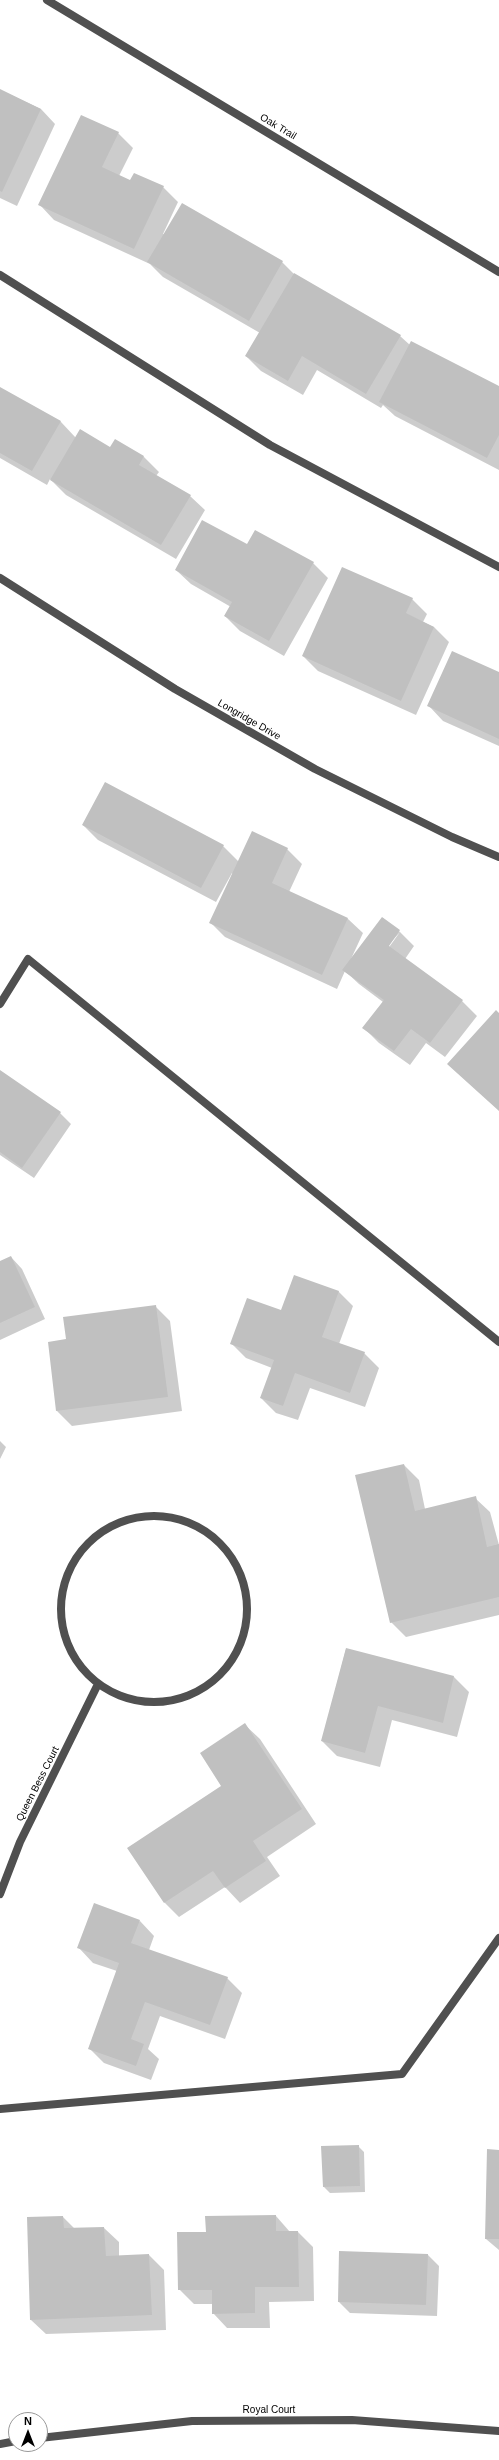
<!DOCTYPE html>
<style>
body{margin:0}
#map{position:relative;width:499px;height:2460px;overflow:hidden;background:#fff;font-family:Arial,sans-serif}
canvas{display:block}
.north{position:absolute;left:8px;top:2412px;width:40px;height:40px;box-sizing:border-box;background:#fff;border:1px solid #999;border-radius:50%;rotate:0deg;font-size:11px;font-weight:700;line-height:16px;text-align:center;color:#000}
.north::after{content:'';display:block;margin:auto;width:14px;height:18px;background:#000;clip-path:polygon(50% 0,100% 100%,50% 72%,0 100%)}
</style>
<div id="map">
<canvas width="499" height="2460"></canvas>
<div class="north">N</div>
</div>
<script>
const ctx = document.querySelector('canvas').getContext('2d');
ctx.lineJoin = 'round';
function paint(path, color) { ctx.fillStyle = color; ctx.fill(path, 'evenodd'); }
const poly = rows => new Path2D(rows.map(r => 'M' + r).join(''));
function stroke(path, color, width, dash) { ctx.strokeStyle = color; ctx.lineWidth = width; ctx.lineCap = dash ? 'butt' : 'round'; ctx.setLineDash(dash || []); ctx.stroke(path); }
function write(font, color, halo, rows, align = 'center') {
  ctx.font = font + ' Arial,sans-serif'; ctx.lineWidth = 3; ctx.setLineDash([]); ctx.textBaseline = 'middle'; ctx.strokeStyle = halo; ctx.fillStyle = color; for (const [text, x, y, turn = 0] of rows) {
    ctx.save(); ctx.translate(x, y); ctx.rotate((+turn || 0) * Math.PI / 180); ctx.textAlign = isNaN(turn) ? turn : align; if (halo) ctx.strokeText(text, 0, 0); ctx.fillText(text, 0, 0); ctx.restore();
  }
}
paint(poly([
 [0,90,41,109,55,124,17,206,0,198],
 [118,133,133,148,119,176,131,182,163,187,178,202,163,234,282,262,295,275,400,336,410,345,499,388,499,470,395,416,383,405,381,408,317,370,303,395,261,371,246,356,260,333,163,277,150,264,54,220,40,205],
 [0,388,61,422,76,438,110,449,115,440,144,457,159,472,156,476,190,496,205,510,176,559,66,495,50,479,47,485,0,458],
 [247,546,313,563,328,578,284,656,240,631,225,616,231,607,191,584,176,570],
 [412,599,427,614,423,622,434,627,449,642,416,715,318,671,303,656],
 [499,673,499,746,443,721,429,706],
 [105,784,223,846,239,862,287,849,302,864,289,892,348,919,363,933,351,959,383,918,400,932,385,949,387,950,400,932,414,946,405,959,462,1001,477,1016,445,1057,426,1043,410,1065,379,1043,364,1028,383,1002,359,984,345,971,337,989,225,937,211,923,233,874,232,873,216,902,98,840,83,825],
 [0,1071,60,1113,71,1124,34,1178,0,1155],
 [11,1257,22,1269,45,1319,0,1340,0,1262],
 [338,1291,353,1306,339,1344,364,1353,379,1368,365,1407,310,1388,298,1420,276,1413,261,1398,272,1368,246,1358,232,1344,281,1312],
 [155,1306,170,1321,182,1411,72,1426,57,1411,67,1340],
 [0,1441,6,1447,0,1459],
 [404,1465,419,1480,425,1509,475,1498,490,1512,499,1545,499,1615,406,1637,391,1622],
 [346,1649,454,1677,469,1692,457,1737,392,1720,380,1767,337,1756,322,1741],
 [245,1725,260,1739,316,1824,267,1857,280,1876,240,1903,225,1887,179,1917,165,1903,129,1849,223,1786],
 [140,1921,154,1936,149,1950,227,1978,242,1993,225,2039,160,2016,148,2049,159,2059,151,2080,104,2063,89,2048,117,1971,93,1963,79,1948],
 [358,2146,364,2152,365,2192,330,2193,324,2187],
 [499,2151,499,2250,486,2239],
 [276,2216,290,2232,298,2232,313,2247,314,2301,269,2302,270,2328,227,2328,213,2313,213,2304,194,2304,179,2289,207,2233],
 [63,2217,75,2229,104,2228,119,2242,119,2257,149,2255,164,2270,166,2330,46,2334,31,2320],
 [340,2252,428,2255,439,2266,437,2316,350,2313,339,2302]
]), '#0003');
paint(poly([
 [0,89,41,109,2,192,0,191],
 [81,115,119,132,102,167,130,180,134,173,164,186,134,249,38,205],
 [182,203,283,261,249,321,147,262],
 [294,273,401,335,366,394,302,356,288,381,245,356],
 [411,341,499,386,499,435,487,458,379,402],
 [0,387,61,421,32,471,0,453],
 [80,429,110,447,115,439,144,456,139,465,191,495,161,545,50,480],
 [202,520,247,544,255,530,314,562,269,641,224,616,232,602,175,570],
 [342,567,413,598,406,613,434,627,401,701,302,656],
 [452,651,499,672,499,739,427,706],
 [105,782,224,845,201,888,82,825],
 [252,831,288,848,272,883,348,918,322,975,209,923],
 [382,917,400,930,389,946,463,1000,430,1043,411,1029,394,1051,362,1028,384,1000,342,970],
 [496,1010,499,1013,499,1111,447,1064],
 [0,1070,61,1112,22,1168,0,1152],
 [11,1256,35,1307,0,1323,0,1261],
 [294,1275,339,1291,322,1337,365,1352,350,1393,295,1373,283,1406,260,1398,274,1360,230,1344,247,1298,281,1310],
 [156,1305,168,1397,56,1411,48,1342,66,1339,63,1317],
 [404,1464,415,1511,476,1496,487,1547,499,1544,499,1597,390,1623,355,1475],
 [346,1648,454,1676,443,1723,378,1706,365,1753,321,1741],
 [245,1723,302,1809,253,1841,266,1861,225,1888,213,1871,164,1903,127,1848,221,1786,200,1753],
 [94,1903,140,1920,131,1943,228,1977,210,2025,145,2002,131,2039,144,2044,136,2066,88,2049,119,1963,77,1948],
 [359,2145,360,2186,323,2187,321,2146],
 [487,2149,499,2150,499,2239,485,2239],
 [276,2215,276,2231,298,2231,299,2287,255,2287,255,2313,212,2314,212,2290,178,2290,177,2232,206,2232,205,2216],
 [63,2216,64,2228,104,2227,106,2256,149,2254,152,2315,30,2320,27,2217],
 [339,2251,428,2254,426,2305,338,2302]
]), '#c0c0c0');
stroke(poly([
 [0,275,270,445,499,567],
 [0,1004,28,959,499,1342],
 [0,2109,402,2074,499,1938]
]), '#505050', 8);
stroke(poly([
 [47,0,499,272],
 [0,578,175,689,315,769,452,837,499,857],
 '61 1609a93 93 0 1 1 186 0a93 93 0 1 1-186 0Z',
 [0,1894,20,1842,98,1684],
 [40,2438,192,2421,352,2420,499,2431],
 [0,2444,16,2441]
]), '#505050', 8);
write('10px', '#000', '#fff', [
 ["Oak Trail",278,127,31],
 ["Longridge Drive",249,720,30],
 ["Queen Bess Court",38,1784,-63],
 ["Royal Court",269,2410]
]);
</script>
